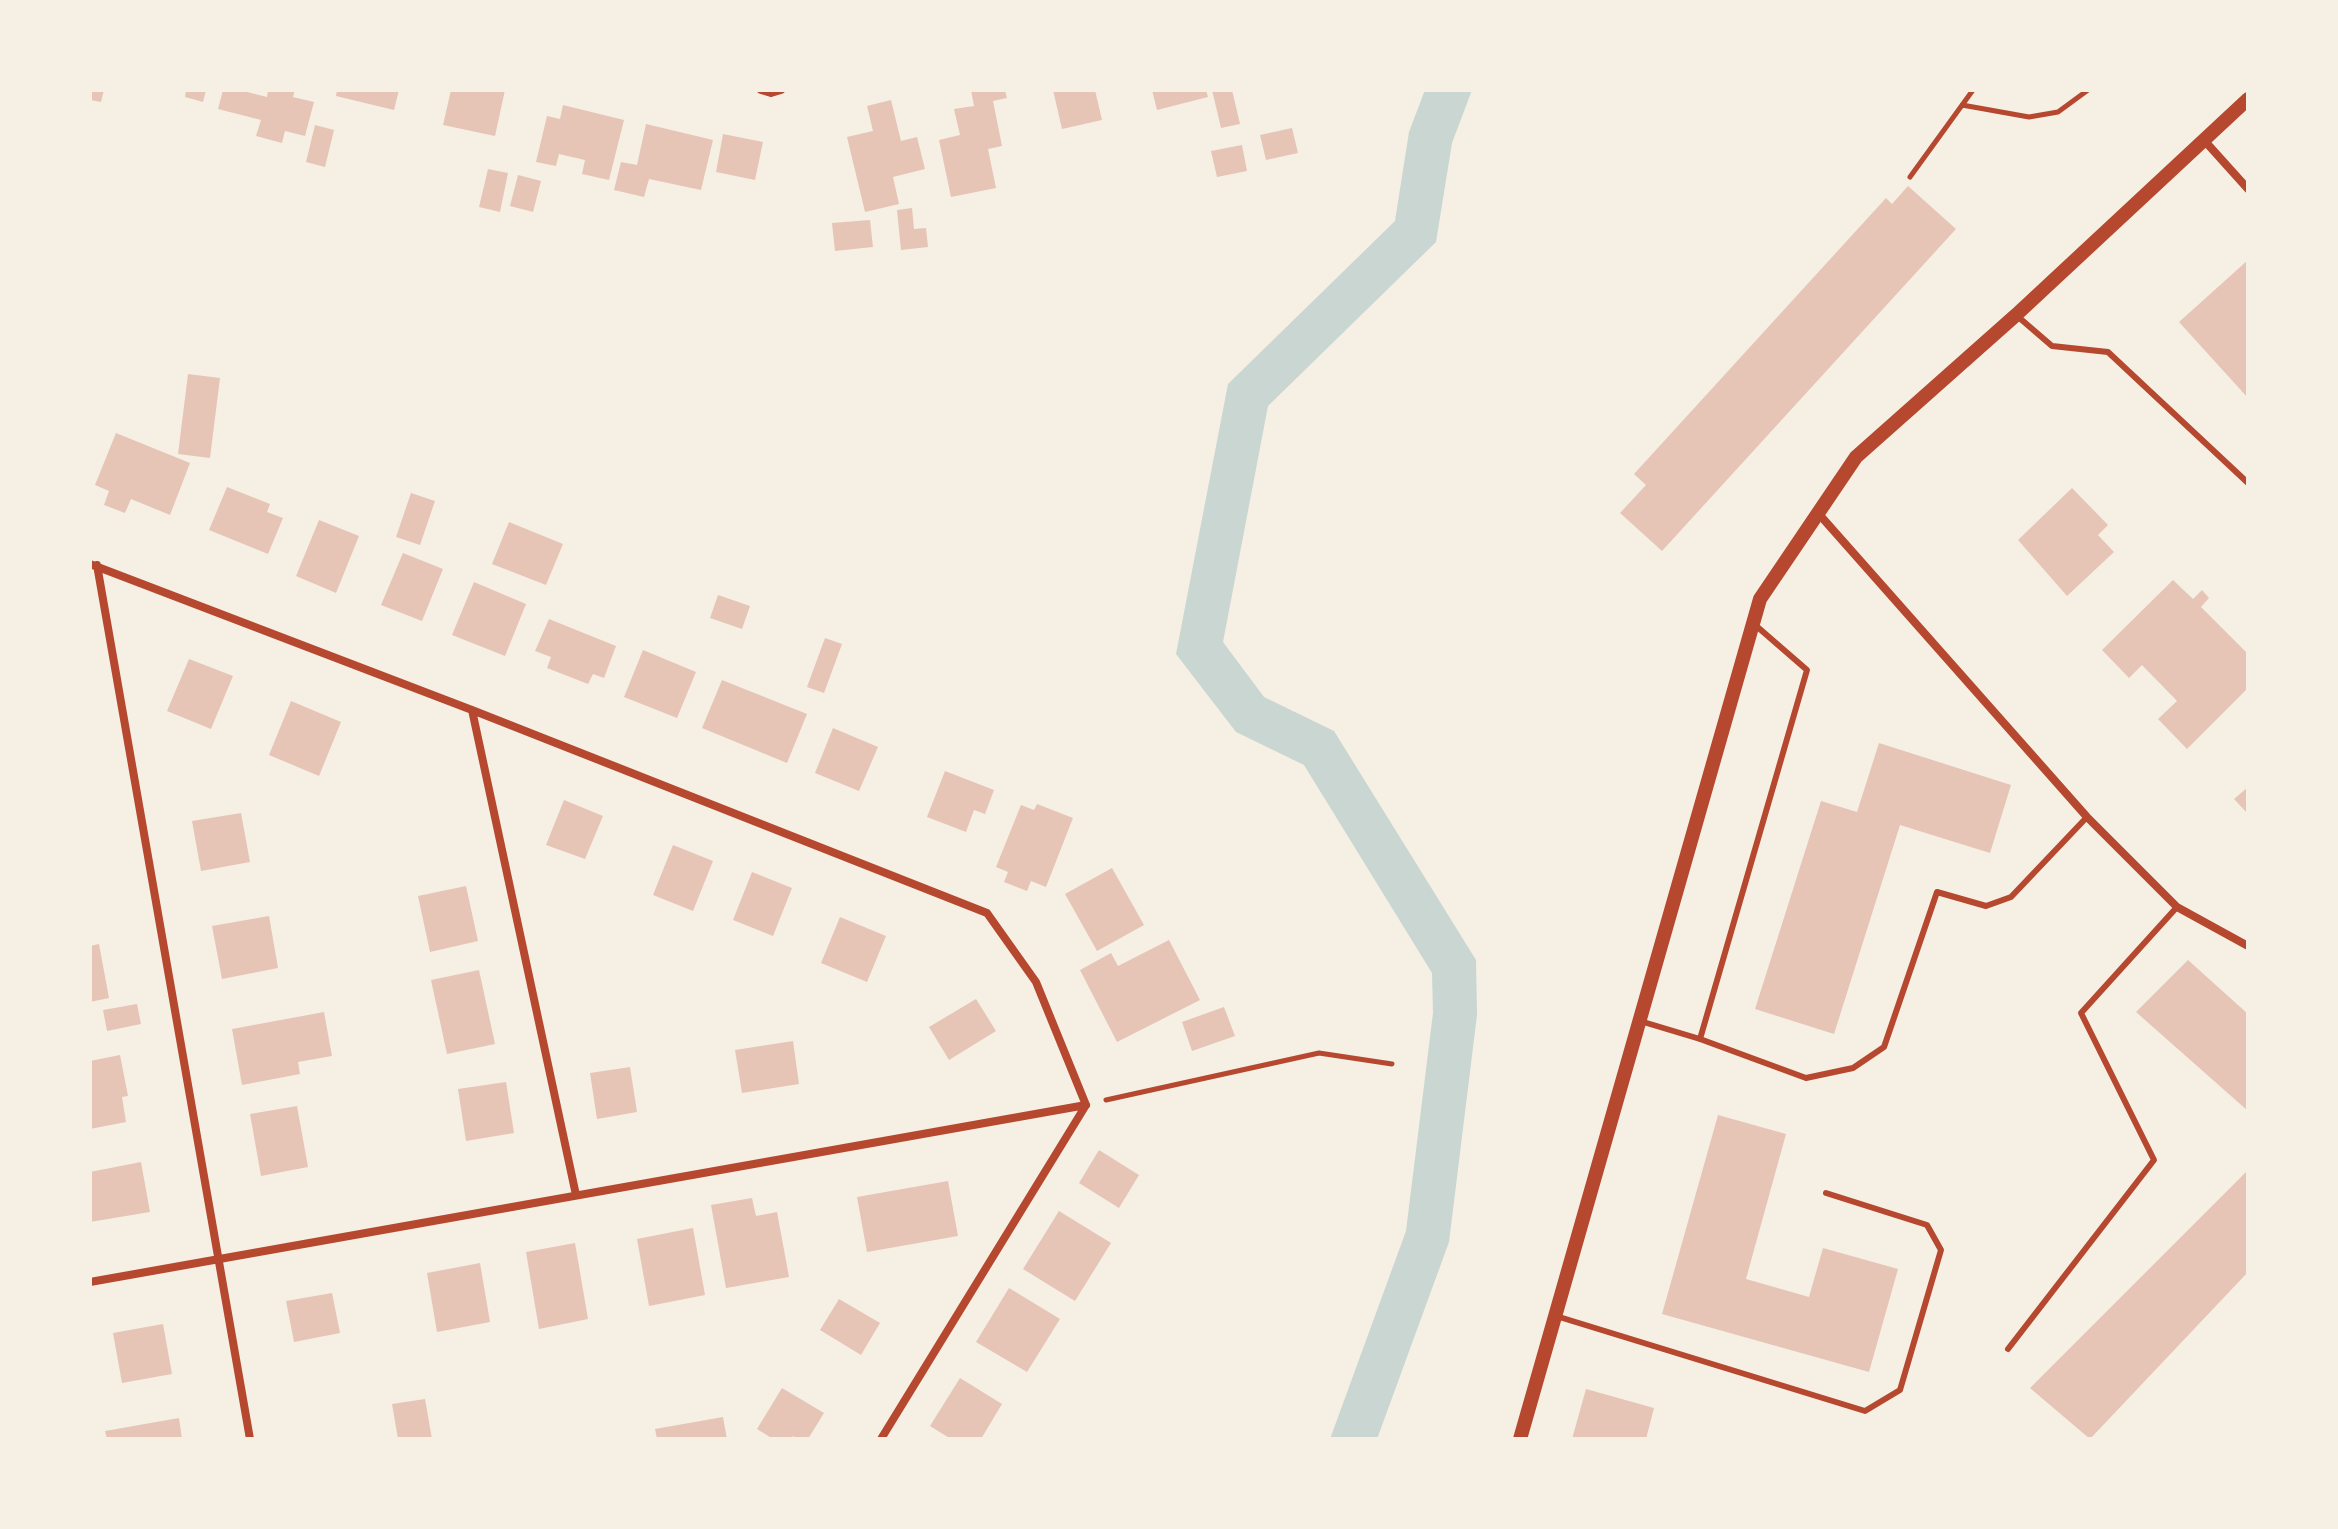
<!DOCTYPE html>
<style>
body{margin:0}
#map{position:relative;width:2338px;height:1529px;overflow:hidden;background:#f6efe4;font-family:Merriweather,serif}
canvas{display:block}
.frame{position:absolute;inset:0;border:92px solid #f6efe4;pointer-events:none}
</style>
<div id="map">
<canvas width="2338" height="1529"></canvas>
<div class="frame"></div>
</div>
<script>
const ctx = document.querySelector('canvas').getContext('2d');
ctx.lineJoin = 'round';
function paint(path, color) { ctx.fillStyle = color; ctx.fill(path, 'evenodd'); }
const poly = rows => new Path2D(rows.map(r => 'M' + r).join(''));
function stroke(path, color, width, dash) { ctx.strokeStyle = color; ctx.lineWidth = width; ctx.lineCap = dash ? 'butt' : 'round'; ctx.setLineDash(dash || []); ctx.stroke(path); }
paint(poly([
 [1425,90,1472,90,1452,143,1436,242,1268,406,1223,642,1264,697,1334,731,1476,960,1477,1015,1449,1242,1377,1439,1330,1439,1406,1231,1433,1013,1432,973,1304,765,1236,732,1176,654,1228,384,1395,221,1409,132]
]), '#c9d6d2');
paint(poly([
 [90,90,104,90,101,102,90,100],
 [186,90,206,90,203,102,185,97],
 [223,90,239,90,267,97,268,90,295,90,293,97,314,102,305,136,285,131,282,143,256,136,261,120,218,109],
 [337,90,399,90,394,110,336,96],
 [451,90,505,90,495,136,443,125],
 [971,90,1005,90,1007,98,993,101,1002,146,988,149,996,188,951,197,939,140,960,135,954,109,974,106],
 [1053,90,1095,90,1102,120,1062,129],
 [1152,90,1206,90,1208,97,1157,110],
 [1212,90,1232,90,1240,124,1221,128],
 [891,100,901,141,917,137,925,169,893,177,899,204,865,212,847,137,873,131,867,106],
 [563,105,624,120,609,180,582,174,585,160,559,154,556,166,536,162,547,116,560,119],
 [646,124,713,140,701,190,649,179,644,197,614,190,621,162,637,165],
 [315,125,334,130,325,167,306,162],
 [1292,128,1298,153,1266,160,1260,135],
 [723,134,763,142,755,180,716,172],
 [1242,145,1247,171,1217,177,1211,151],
 [488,169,508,173,500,212,479,207],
 [518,175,541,181,533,212,510,206],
 [1908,186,1956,229,1662,551,1620,513,1646,485,1634,474,1886,198,1892,204],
 [912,208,914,229,926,228,928,247,901,250,897,210],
 [870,220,873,247,835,251,832,223],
 [2248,260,2248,398,2179,322],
 [188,374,220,378,210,458,178,454],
 [116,433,190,463,170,515,131,499,125,513,104,505,109,491,95,485],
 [227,487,270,504,267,512,283,518,268,554,209,530],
 [2072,488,2108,525,2098,535,2114,552,2067,596,2018,540],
 [411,493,435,501,420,545,396,537],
 [319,520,359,536,336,593,296,576],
 [509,522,563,544,546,585,492,564],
 [403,553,443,569,422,621,381,605],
 [2173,580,2193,599,2202,590,2209,598,2201,607,2248,654,2248,688,2187,749,2158,719,2177,701,2142,665,2129,678,2102,650],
 [474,582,526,604,505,656,452,635],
 [718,595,750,606,742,629,710,618],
 [549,619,616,646,604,678,593,674,588,684,547,668,551,657,535,651],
 [825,638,842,644,824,693,807,687],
 [643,650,696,672,677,718,624,697],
 [189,659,233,676,211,729,167,711],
 [722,680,807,714,787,763,702,728],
 [291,701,341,722,319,776,269,755],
 [833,728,878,747,859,791,815,773],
 [1879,743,2011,785,1990,853,1900,825,1834,1034,1755,1009,1821,801,1857,812],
 [945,771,994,790,985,814,974,810,966,832,927,817],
 [2248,787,2248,814,2234,799],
 [564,800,603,816,585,859,546,845],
 [1037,804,1073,818,1046,887,1031,881,1027,891,1004,882,1008,872,996,867,1021,805,1034,810],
 [241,813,250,862,201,871,192,821],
 [673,845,713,861,693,911,653,895],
 [1112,868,1144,925,1097,951,1065,894],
 [752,872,792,888,773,936,733,920],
 [466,886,478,941,430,952,418,896],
 [269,916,278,968,222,979,212,926],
 [840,917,886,936,867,982,821,963],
 [1169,940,1200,1000,1117,1042,1080,970,1111,953,1118,966],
 [99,944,109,998,90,1002,90,946],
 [2188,960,2248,1014,2248,1111,2136,1012],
 [479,970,495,1044,447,1054,431,980],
 [976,999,996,1031,949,1060,929,1027],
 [137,1004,141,1024,107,1031,103,1010],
 [1224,1007,1235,1036,1192,1051,1182,1022],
 [324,1012,332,1056,298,1062,300,1074,242,1085,232,1029],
 [793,1041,799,1084,742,1093,735,1050],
 [120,1055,128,1096,122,1097,126,1122,90,1129,90,1061],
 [630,1067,637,1112,597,1119,590,1073],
 [506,1082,514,1133,466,1141,458,1089],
 [297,1106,308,1167,261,1176,250,1114],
 [1718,1115,1786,1134,1746,1279,1809,1297,1823,1248,1898,1269,1869,1372,1662,1314],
 [1099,1150,1139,1175,1119,1208,1079,1183],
 [141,1162,150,1212,90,1222,90,1172],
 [2248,1170,2248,1272,2090,1439,2030,1388],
 [948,1181,958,1236,867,1252,857,1197],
 [752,1198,756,1216,777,1212,789,1277,726,1288,711,1205],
 [1059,1211,1111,1243,1075,1301,1023,1269],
 [693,1228,705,1295,649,1306,637,1239],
 [575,1243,588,1319,539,1329,526,1252],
 [480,1263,490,1322,437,1332,427,1273],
 [1009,1288,1060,1319,1027,1372,976,1342],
 [332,1293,340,1333,294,1342,286,1301],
 [839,1299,880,1323,861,1355,820,1330],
 [163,1324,172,1374,122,1383,113,1333],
 [960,1378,1002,1404,981,1439,951,1439,930,1426],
 [782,1388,824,1413,808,1439,798,1439,793,1436,791,1439,773,1439,757,1429],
 [1586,1389,1654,1408,1646,1439,1572,1439],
 [425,1399,432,1439,398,1439,392,1404],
 [723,1417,727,1439,657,1439,655,1429],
 [179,1418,182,1439,107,1439,105,1431]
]), '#e6c5b7');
stroke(poly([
 [1962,105,2029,117,2058,112,2088,90],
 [1910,177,1973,90],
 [1106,1100,1319,1053,1392,1064]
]), '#b5482f', 5);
stroke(poly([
 [2016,315,2052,346,2108,352,2248,483],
 [1640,1021,1700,1039,1806,1078,1853,1068,1884,1047,1937,892,1986,906,2011,897,2087,817],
 [1700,1039,1807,670,1754,624],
 [1556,1316,1865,1411,1900,1390,1941,1250,1927,1225,1826,1193],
 [2008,1349,2154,1160,2081,1013,2177,907]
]), '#b5482f', 6);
stroke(poly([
 [761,90,771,93,781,90],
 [2203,139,2248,189],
 [1818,513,2087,817,2177,907,2248,946],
 [90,564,472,710,987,913,1036,982,1086,1105],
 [97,565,250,1439],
 [472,710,576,1195],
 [90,1282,1086,1105],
 [881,1439,1086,1105]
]), '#b5482f', 8);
stroke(poly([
 [1520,1439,1760,599,1856,457,2016,315,2248,99]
]), '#b5482f', 14);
</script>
